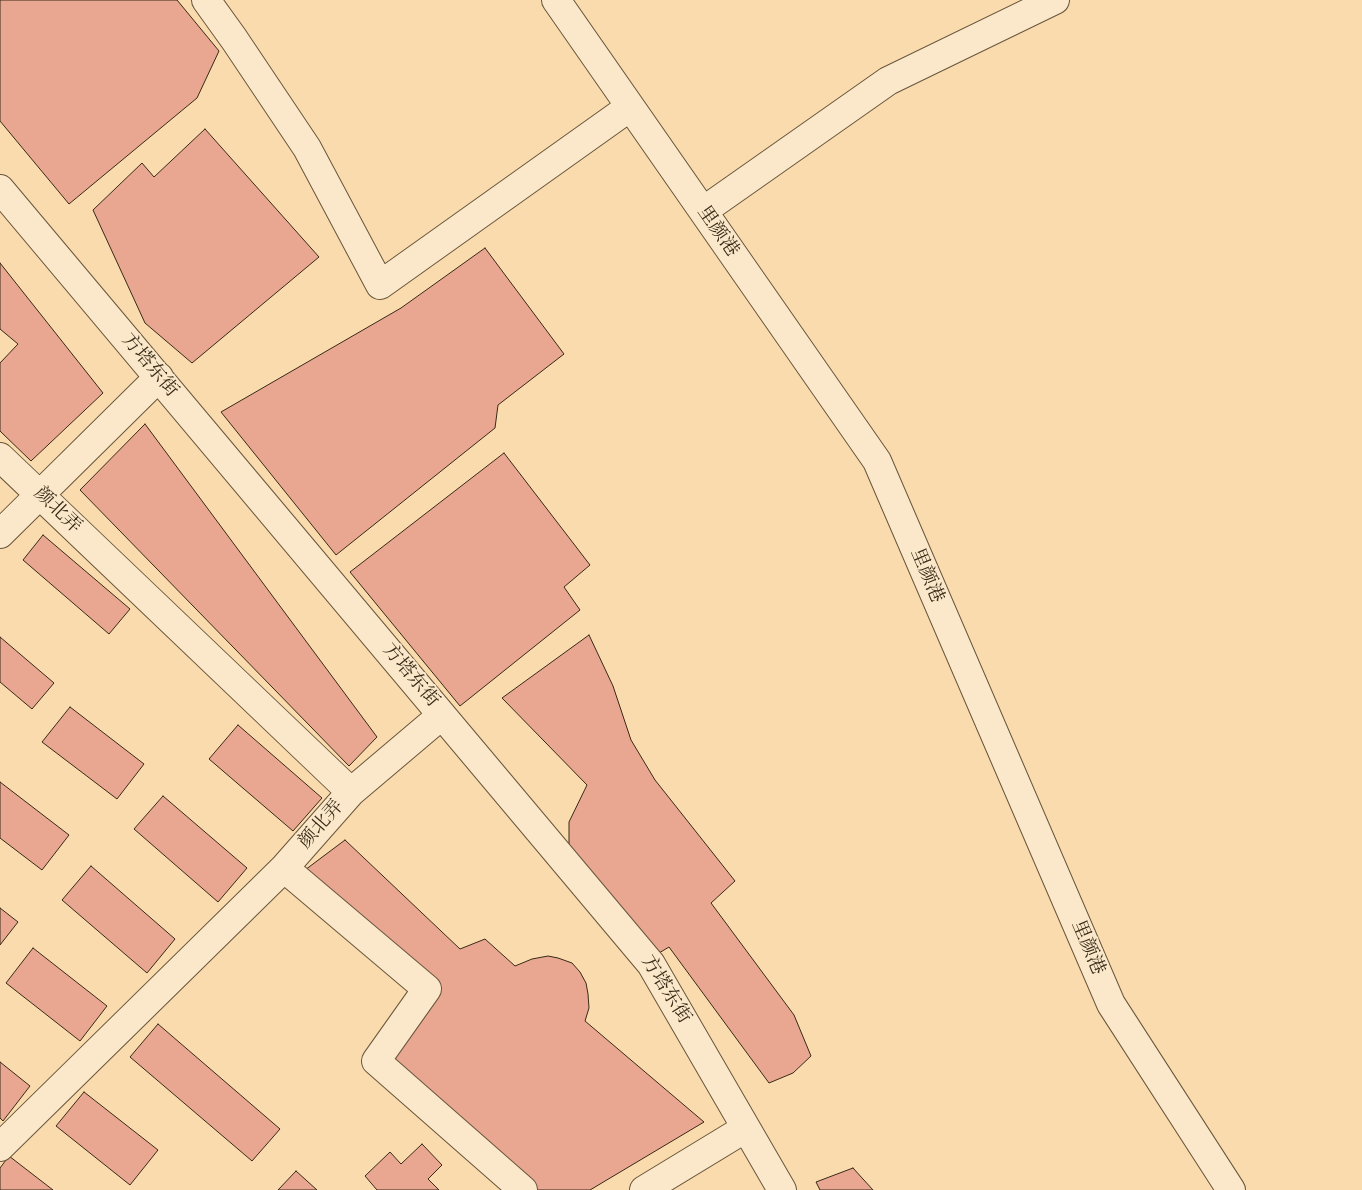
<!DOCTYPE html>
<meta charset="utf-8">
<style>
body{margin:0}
canvas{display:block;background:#f9dbad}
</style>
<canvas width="1362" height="1190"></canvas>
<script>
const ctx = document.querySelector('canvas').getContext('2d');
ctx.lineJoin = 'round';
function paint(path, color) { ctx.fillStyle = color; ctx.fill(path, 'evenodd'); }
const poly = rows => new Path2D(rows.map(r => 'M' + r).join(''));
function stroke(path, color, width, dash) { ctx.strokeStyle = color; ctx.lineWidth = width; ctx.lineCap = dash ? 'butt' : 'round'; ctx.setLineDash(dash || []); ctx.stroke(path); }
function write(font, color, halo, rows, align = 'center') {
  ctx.font = font + ' "IM FELL DW Pica","Noto Serif SC",serif'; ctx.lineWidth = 4; ctx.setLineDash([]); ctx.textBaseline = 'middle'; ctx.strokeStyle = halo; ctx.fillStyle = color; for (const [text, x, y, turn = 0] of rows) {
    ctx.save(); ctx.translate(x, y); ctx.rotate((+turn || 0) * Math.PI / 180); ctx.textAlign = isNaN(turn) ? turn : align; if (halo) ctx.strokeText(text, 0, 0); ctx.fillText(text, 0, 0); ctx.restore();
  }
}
const building = poly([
 [0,0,177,0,219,51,197,98,69,204,0,121,0,0],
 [205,129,319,257,192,363,145,323,93,210,142,163,154,177,205,129],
 [485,248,564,354,498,405,495,428,336,555,221,412,401,308,485,248],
 [0,263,103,393,31,461,0,431,0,363,18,344,0,329,0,263],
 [145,424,377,737,349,766,80,490,145,424],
 [504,453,590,565,564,587,580,610,460,706,350,572,504,453],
 [43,535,130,609,109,634,23,560,43,535],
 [589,635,613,686,631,740,655,780,735,881,711,903,794,1015,811,1056,793,1073,769,1083,669,947,659,953,569,850,569,822,587,785,502,698,589,635],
 [0,637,54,683,32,709,0,682,0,637],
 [70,707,144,764,117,799,42,742,70,707],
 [238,725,322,798,293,831,209,759,238,725],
 [0,782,69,835,42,870,0,838,0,782],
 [163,796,247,868,218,902,134,829,163,796],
 [345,840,460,949,485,939,515,966,532,959,548,956,558,958,572,963,580,972,586,983,588,994,589,1008,585,1021,704,1122,590,1190,531,1190,386,1055,440,989,305,870,345,840],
 [91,866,175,939,147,973,62,900,91,866],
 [0,908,18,922,0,945,0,908],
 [33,948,107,1006,80,1041,6,983,33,948],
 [158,1024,280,1129,252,1161,130,1057,158,1024],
 [0,1062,30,1086,3,1121,0,1118,0,1062],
 [84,1092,158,1150,130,1185,56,1126,84,1092],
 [422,1144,442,1165,428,1179,439,1190,377,1190,365,1176,390,1152,401,1164,422,1144],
 [9,1156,53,1190,0,1190,0,1168,9,1156],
 [853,1168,873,1190,820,1190,816,1182,853,1168],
 [296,1171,317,1190,278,1190,296,1171]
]);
paint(building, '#e9a792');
stroke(building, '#382a16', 1);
const minor = poly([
 [206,0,234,39,307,148,380,285,630,107],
 [556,0,877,461,1111,1004,1231,1190],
 [0,189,651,964,782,1190],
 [703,211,888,81,1055,0],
 [0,457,351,792,284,868,427,989,376,1061,523,1190],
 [0,534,159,377],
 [351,792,442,715],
 [0,1147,284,868],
 [644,1190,746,1128]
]);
stroke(minor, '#68563c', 30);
stroke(minor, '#fbe8ca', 28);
write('19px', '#382a16', '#fbe8ca', [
 ["里颜港",717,232,55],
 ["方塔东街",149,366,50],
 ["颜北弄",57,511,44],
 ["里颜港",926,576,67],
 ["方塔东街",410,676,50],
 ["颜北弄",322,825,-49],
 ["里颜港",1087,948,67],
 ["方塔东街",665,990,58]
]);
</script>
